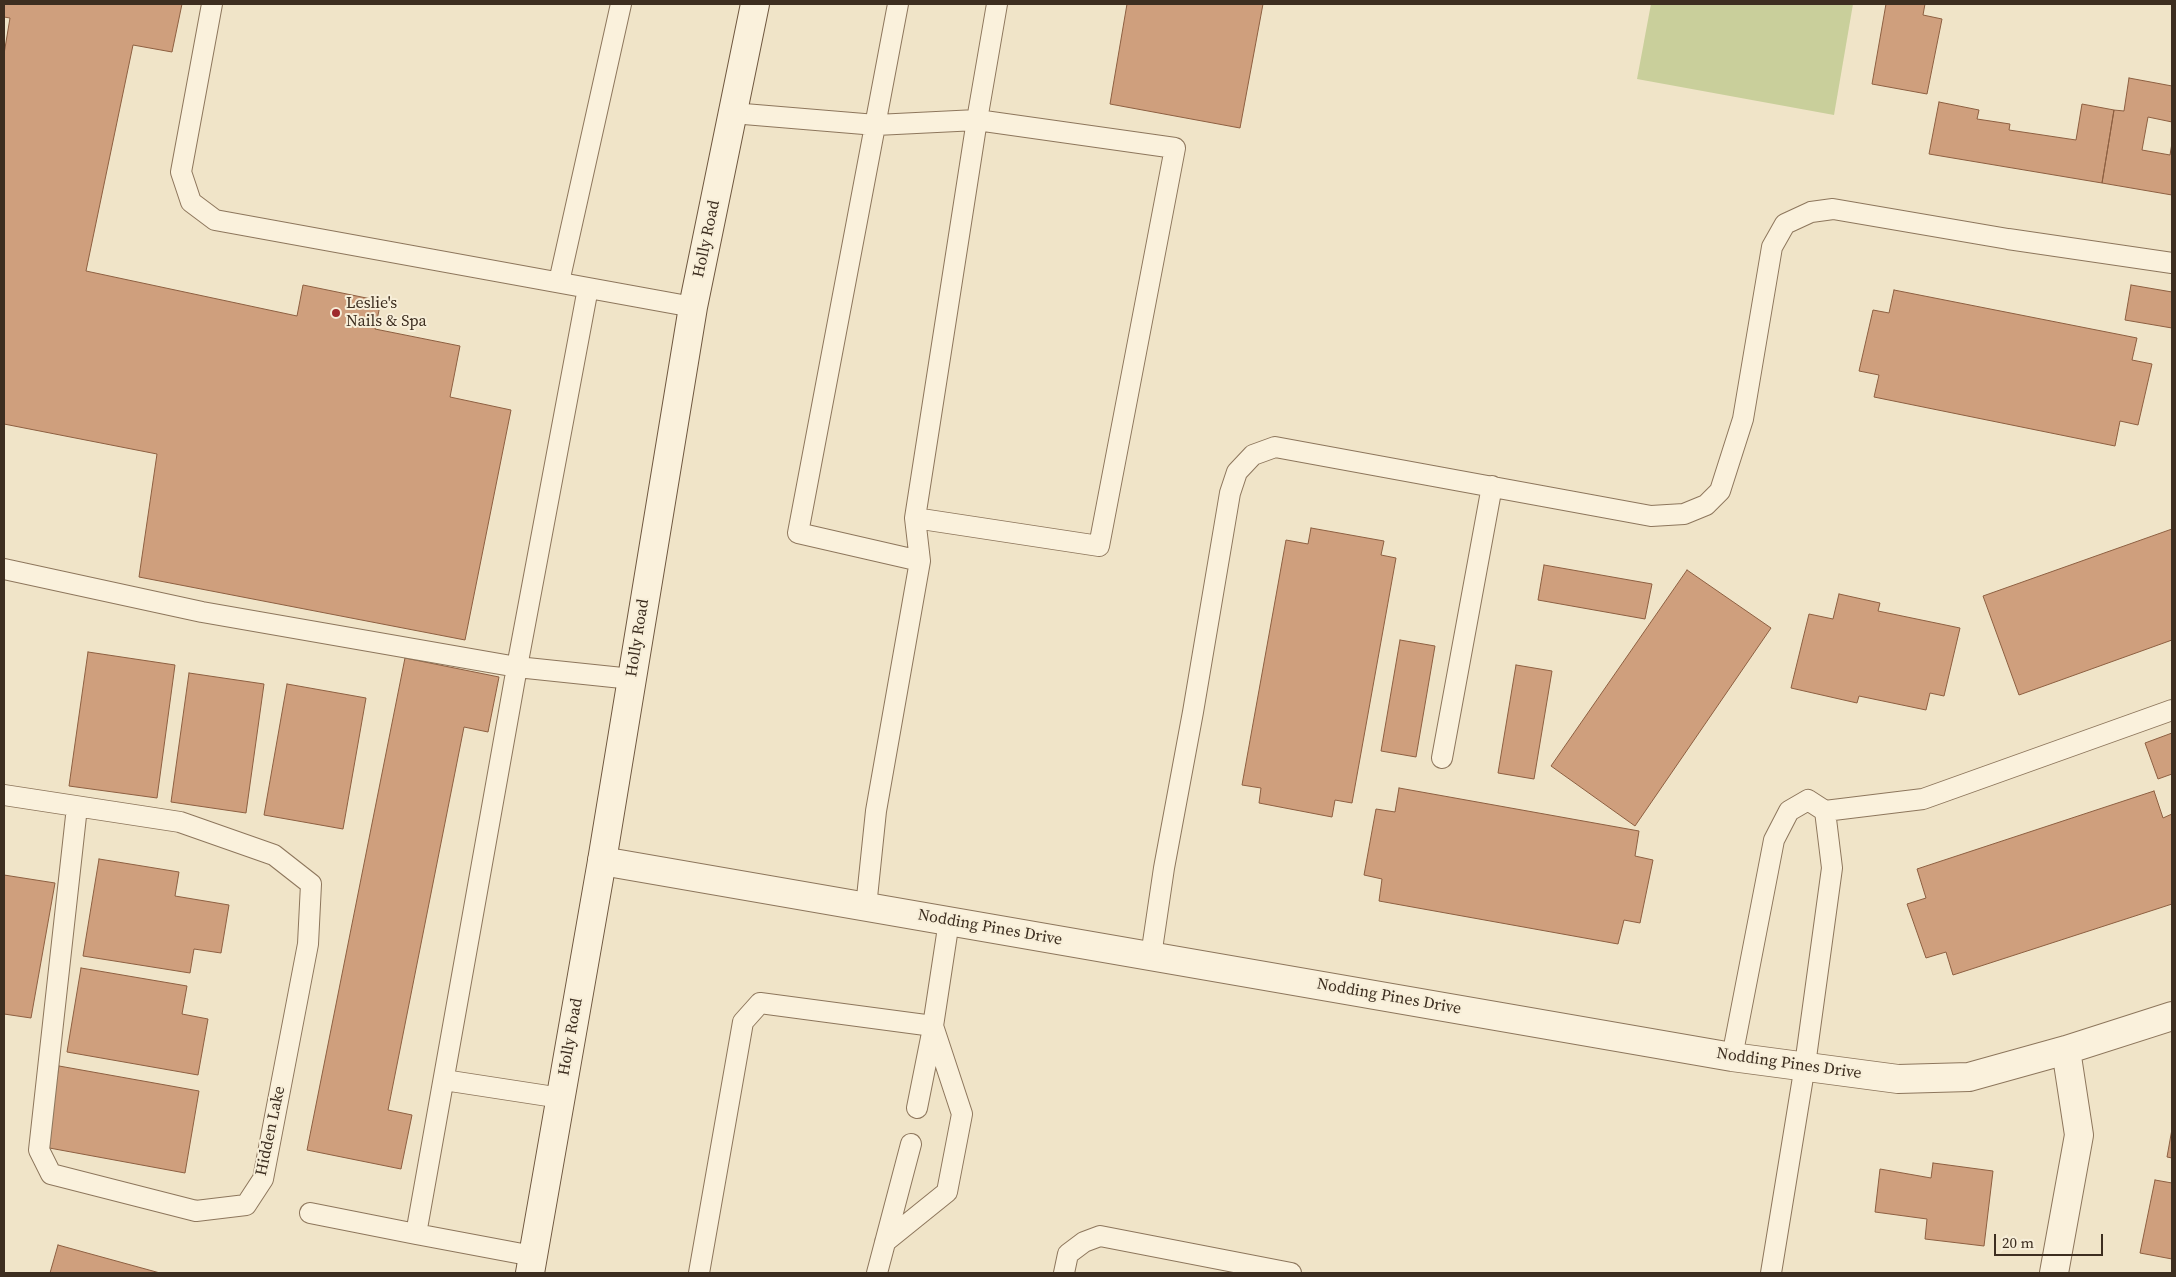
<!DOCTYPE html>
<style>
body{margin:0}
#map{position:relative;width:2176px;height:1277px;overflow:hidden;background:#f0e4c8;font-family:"Source Serif 4",serif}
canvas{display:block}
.frame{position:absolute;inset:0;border:5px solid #3d2e20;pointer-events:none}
.scale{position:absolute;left:1994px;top:1234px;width:109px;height:22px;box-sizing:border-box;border:2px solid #3d2e20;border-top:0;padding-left:6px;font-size:15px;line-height:18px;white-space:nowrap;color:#3d2e20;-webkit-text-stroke:4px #f7eed8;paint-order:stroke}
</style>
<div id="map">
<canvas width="2176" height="1277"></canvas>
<div class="frame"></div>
<div class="scale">20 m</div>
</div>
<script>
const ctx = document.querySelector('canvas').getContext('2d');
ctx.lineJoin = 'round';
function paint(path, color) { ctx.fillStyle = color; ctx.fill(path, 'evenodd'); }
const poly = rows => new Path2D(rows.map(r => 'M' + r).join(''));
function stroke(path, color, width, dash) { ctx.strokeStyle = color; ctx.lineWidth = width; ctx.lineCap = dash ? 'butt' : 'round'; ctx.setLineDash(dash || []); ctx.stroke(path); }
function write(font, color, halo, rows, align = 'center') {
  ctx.font = font + ' "Source Serif 4",serif'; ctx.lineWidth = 4; ctx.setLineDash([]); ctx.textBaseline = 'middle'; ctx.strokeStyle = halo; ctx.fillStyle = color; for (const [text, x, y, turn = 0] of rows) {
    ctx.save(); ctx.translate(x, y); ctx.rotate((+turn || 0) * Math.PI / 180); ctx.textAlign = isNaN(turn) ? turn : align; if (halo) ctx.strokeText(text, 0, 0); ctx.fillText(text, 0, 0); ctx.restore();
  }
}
paint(poly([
 [1651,4,1853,4,1834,115,1637,79]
]), '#c9cf9b');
const building = poly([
 [4,4,182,4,172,52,133,45,86,271,297,316,303,285,381,301,375,329,460,346,450,397,511,410,465,640,139,577,157,454,4,424,4,54,10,18,4,17,4,4],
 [1127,4,1263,4,1240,128,1110,104,1127,4],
 [1886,4,1925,4,1923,15,1942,19,1927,94,1872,84,1886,4],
 [2129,78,2172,86,2172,122,2148,117,2142,150,2170,155,2172,143,2172,195,2102,183,2114,110,2124,111,2129,78],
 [1939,102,1979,110,1977,119,2010,124,2009,130,2076,140,2082,104,2114,110,2102,183,1929,154,1939,102],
 [2131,285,2172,292,2172,328,2125,320,2131,285],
 [1894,290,2137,338,2132,360,2152,364,2138,425,2120,421,2115,446,1874,397,1879,375,1859,371,1873,310,1889,313,1894,290],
 [1311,528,1384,541,1381,555,1396,558,1352,803,1335,800,1332,817,1259,803,1261,788,1242,785,1286,540,1308,544,1311,528],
 [2172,529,2172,640,2019,695,1983,596,2172,529],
 [1544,565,1652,584,1645,619,1538,600,1544,565],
 [1687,570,1771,628,1635,826,1551,766,1687,570],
 [1839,594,1880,603,1878,611,1960,628,1944,696,1930,693,1926,710,1859,696,1857,703,1791,688,1809,614,1833,619,1839,594],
 [1400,640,1435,646,1416,757,1381,751,1400,640],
 [88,652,175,665,157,798,69,786,88,652],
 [405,658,499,677,488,732,464,727,388,1110,412,1115,401,1169,307,1150,405,658],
 [1516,665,1552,671,1534,779,1498,773,1516,665],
 [189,673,264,684,246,813,171,802,189,673],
 [287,684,366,698,343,829,264,815,287,684],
 [2172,733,2172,774,2158,779,2145,743,2172,733],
 [1399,788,1639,831,1635,856,1653,860,1640,923,1624,920,1618,944,1379,901,1382,879,1364,875,1376,809,1395,812,1399,788],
 [2154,791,2163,818,2172,814,2172,904,1953,975,1946,952,1926,958,1907,904,1926,898,1917,869,2154,791],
 [99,859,179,872,175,896,229,905,221,953,194,949,190,973,83,956,99,859],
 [4,875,55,883,31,1018,4,1014,4,875],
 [81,968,187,986,182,1014,208,1019,198,1075,67,1052,81,968],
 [59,1066,199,1091,185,1173,44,1147,59,1066],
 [2172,1129,2172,1158,2167,1157,2172,1129],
 [1933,1163,1993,1171,1984,1246,1925,1239,1927,1219,1875,1212,1880,1169,1931,1178,1933,1163],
 [2155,1180,2172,1183,2172,1259,2140,1253,2155,1180],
 [58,1245,160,1273,50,1273,58,1245]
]);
paint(building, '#cf9f7d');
stroke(building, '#8d5f41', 1);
const service = poly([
 [212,4,181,172,191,202,215,220,693,307],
 [898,4,798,533,920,561],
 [732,113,876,125,977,120,915,518,920,561,876,811,866,907],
 [559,282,621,4],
 [915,518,1099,546,1175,148,977,120,997,4],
 [4,569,202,612,517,667,632,679],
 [1442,758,1492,486],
 [4,795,180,822,274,855,311,884,308,944,263,1179,246,1205,196,1211,51,1174,39,1150,77,807],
 [1151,956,1164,868,1193,712,1230,493,1237,472,1253,455,1275,447,1651,516,1684,514,1706,505,1720,491,1743,419,1772,247,1785,224,1811,212,1833,209,2008,239,2172,263],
 [1732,1057,1774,840,1789,811,1808,800,1825,811,1923,799,2172,710],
 [444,1080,561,1098],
 [917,1108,933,1028],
 [310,1213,416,1234],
 [885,1242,947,1192,962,1114,933,1026],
 [533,1256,416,1234,517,667,588,288],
 [699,1273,743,1022,760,1003,933,1026,949,921],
 [877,1273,911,1144],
 [1064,1273,1068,1254,1084,1242,1100,1236,1291,1273],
 [1771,1273,1805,1065,1832,868,1825,811]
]);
const minor = poly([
 [602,861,1732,1057,1898,1079,1969,1077,2066,1050,2172,1016],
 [2054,1273,2079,1135,2066,1050]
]);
const secondary = poly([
 [530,1273,602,861,693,307,755,4]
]);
stroke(service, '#8d765c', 22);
stroke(minor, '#8d765c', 30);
stroke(secondary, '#6f573f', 30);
stroke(service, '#faf1dc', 20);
stroke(minor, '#faf1dc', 28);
stroke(secondary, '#faf1dc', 28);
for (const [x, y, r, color] of [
 [336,313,5,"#9e2a2b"]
]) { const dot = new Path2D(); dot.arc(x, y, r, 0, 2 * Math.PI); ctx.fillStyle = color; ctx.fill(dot); stroke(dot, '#f7eed8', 2); }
write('16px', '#3d2e20', '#f7eed8', [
 ["Holly Road",707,239,-78],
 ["Holly Road",638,638,-81],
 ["Nodding Pines Drive",990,928,10],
 ["Nodding Pines Drive",1389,997,10],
 ["Holly Road",571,1037,-80],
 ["Nodding Pines Drive",1789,1064,8],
 ["Hidden Lake",271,1131,-78]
]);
write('16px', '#3d2e20', '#f7eed8', [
 ["Leslie's",346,304],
 ["Nails & Spa",346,322]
], 'left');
</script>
